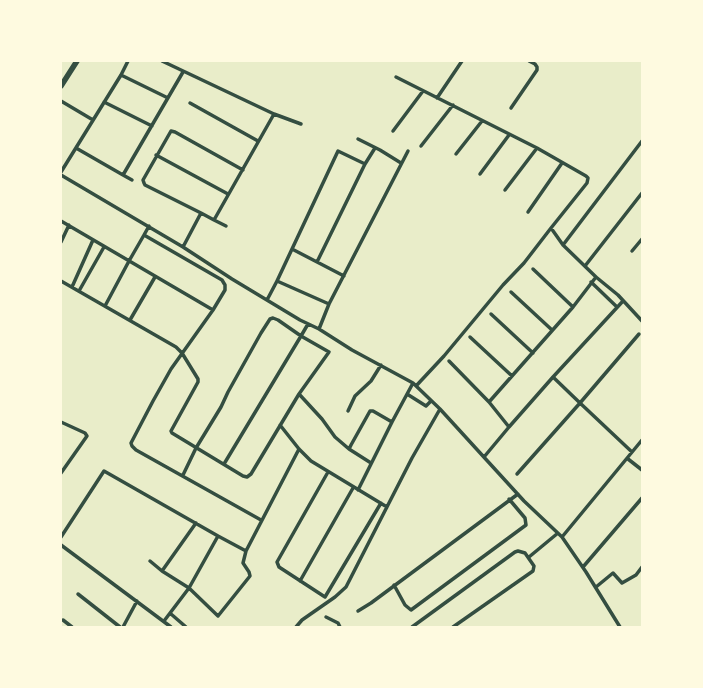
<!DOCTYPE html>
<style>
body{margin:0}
#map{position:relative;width:703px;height:688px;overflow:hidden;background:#e9edc9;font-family:Raleway,sans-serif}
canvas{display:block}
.frame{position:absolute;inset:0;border:62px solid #fefae0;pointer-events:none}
</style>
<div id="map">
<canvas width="703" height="688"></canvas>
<div class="frame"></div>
</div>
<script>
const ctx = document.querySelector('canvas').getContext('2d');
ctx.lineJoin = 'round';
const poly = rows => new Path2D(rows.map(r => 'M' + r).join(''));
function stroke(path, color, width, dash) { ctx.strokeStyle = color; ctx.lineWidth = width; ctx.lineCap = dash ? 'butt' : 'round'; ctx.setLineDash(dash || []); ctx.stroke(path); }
stroke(poly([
 [162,61,274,114,301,124],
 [121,75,168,98],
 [396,77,537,148,586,176,588,178,587,183,551,228,563,245,596,277,618,295,642,321],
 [437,98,462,61],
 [61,101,93,120],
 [104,102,152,126],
 [190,103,258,141],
 [511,108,537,70,537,67,535,64,529,61],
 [393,131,423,91],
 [358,139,380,150,401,163],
 [421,146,453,105],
 [76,148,123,175,183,72],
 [456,154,482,121],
 [156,155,228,194],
 [61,172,121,75,128,61],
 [480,174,509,135],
 [61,175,183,247,232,279,300,320,319,329,352,350,413,383,440,409,524,501,562,537,586,572,620,627],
 [123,175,132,180],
 [505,190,537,148],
 [528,212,562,163],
 [201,213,145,185,144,183,143,180,171,131,175,132,243,170],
 [214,220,226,226],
 [61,221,213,310],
 [149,226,144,235,222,280,225,285,225,290,213,310,171,369,153,401,131,443,132,446,136,450,261,520],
 [61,242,69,225],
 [563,245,642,141],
 [183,247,201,213,214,220,274,114],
 [292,249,344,276],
 [632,251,642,239],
 [317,262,365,164,375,148],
 [585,266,642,193],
 [533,269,573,307],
 [61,281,176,347,182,353,198,379,198,382,171,431,172,433,243,476,247,477,251,474,299,394,329,352,301,336,224,464],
 [277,281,329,304,408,151],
 [591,282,617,307],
 [72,287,93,240],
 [79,291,104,247],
 [511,292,552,330],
 [267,300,277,281,338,151,365,164],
 [105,306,129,261,144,235],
 [491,314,533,353],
 [130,320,155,277],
 [319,329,329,304],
 [470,337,512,376],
 [449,361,489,402,509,427],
 [553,377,580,403,639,334],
 [416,386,444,356,503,285,524,263,551,228],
 [299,394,322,419,335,437,349,449],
 [407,394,426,406,431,401],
 [489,402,573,307,596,277],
 [348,411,355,396,371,381,381,365],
 [61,422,85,433,87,436,61,473],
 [280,425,299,449,311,461,387,507],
 [484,457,509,427,553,377,623,301],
 [628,459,642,470],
 [371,463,349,449,351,445,370,411,373,411,392,422],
 [328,472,277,562,279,567,325,597,381,503],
 [517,474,580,403,632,452],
 [183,475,196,448,221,407,228,392,261,333,270,319,273,318,278,320,301,336,308,324],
 [358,490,392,422,413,383],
 [196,523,162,571,189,588,218,616,250,576,249,572,243,563,246,551],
 [218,536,246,551,299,449],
 [61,537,104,471,218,536,189,588,164,621],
 [562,537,642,440],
 [61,545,171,627],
 [529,557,558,533],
 [150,561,162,571],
 [583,567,642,498],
 [300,581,353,488],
 [394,585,405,605,411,610,526,525,525,518,509,499],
 [596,587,613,573,622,583,636,575,642,567],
 [78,594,120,627],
 [358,611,371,603,518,494],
 [171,614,186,627],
 [326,617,338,623,340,627],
 [63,620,72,627],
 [123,627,137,601],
 [296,627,302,620,335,597,346,587,412,458,440,409],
 [412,627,515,552,518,551,525,553,534,566,533,571,453,627]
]), '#344e41', 3.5);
stroke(poly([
 [61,86,77,61]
]), '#344e41', 5.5);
</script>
